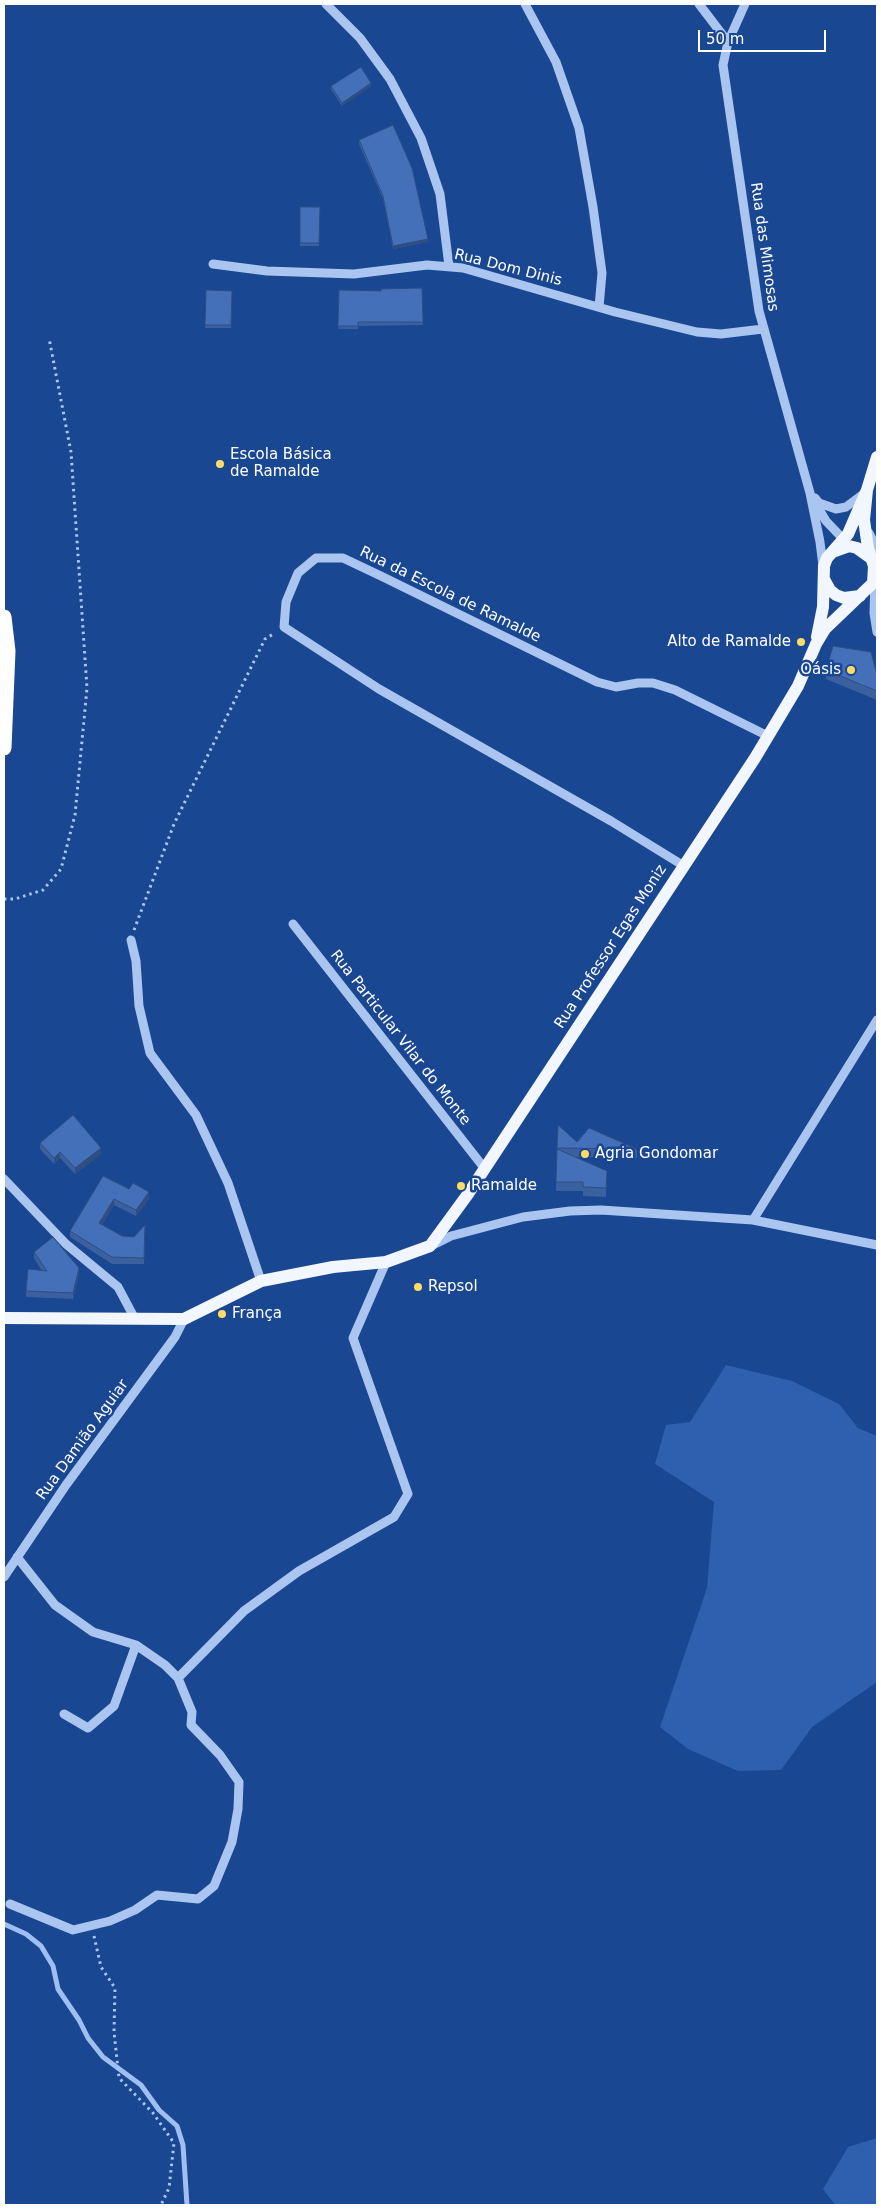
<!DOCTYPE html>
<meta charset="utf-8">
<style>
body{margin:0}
#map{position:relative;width:881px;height:2209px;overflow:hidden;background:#1a4791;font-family:"DejaVu Sans",sans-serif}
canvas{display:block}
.frame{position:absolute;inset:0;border:5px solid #fff;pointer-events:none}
.scale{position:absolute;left:698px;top:30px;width:128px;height:22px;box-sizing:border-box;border:2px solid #fff;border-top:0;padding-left:6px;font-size:15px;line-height:18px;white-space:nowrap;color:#fff;-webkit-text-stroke:4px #1a4791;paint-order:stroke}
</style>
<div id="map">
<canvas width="881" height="2209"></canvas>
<div class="frame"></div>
<div class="scale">50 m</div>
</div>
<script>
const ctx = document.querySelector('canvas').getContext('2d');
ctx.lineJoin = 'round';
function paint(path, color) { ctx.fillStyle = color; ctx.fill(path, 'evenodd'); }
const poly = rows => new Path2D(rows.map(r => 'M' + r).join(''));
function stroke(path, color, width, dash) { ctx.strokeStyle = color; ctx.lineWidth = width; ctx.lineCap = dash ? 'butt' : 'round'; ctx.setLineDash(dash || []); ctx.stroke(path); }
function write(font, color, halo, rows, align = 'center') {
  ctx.font = font + ' "DejaVu Sans",sans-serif'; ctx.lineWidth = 5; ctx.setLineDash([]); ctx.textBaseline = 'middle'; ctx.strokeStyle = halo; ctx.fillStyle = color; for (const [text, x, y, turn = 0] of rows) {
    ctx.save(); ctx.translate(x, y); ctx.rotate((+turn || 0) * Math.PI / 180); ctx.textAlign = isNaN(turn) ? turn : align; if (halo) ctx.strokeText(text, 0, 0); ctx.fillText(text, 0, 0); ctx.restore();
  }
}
paint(poly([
 [726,1365,792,1381,839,1404,858,1428,877,1436,877,1682,812,1727,781,1770,738,1771,688,1749,660,1727,707,1588,714,1502,655,1464,666,1425,690,1422],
 [877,2138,877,2205,835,2205,823,2189,848,2147]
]), '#2d60af');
stroke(poly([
 [4,1924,26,1934,41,1946,53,1966,58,1989,79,2020,88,2038,103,2057,141,2085,159,2110,177,2126,183,2145,187,2205]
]), '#9dbff1', 5);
stroke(poly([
 [4,899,15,899,43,890,61,869,75,815,87,688,71,452,49,338],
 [134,930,174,824,265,639,275,633],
 [94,1936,101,1967,115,1988,114,2032,119,2078,153,2113,174,2143,169,2188,161,2205]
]), '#aac5ef', 3, [2.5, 4]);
stroke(poly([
 [326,4,360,38,390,79,421,138,440,194,449,266],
 [525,4,556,62,579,128,593,207,602,273,599,307],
 [699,4,728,42],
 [745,4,728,42,723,65,759,311,810,493,820,542,823,566],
 [213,264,267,271,354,274,427,265,463,268,615,312,697,332,721,334,763,329],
 [815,498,819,503,836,509,846,507,862,495],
 [816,504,826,521,846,542],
 [869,533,877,548],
 [875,580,874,613,877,632],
 [684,866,611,821,379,689,284,627,286,602,298,573,316,558,343,558,383,577,597,682,616,687,638,683,653,683,675,690,768,736],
 [293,924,485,1169],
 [131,940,136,961,139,1006,150,1053,196,1115,228,1183,261,1281],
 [4,1179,66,1244,118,1287,135,1319],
 [753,1220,877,1020],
 [433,1245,451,1236,523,1217,570,1211,601,1210,753,1220,877,1245],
 [4,1577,66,1485,175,1337,184,1319],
 [178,1678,244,1611,299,1571,394,1517,408,1494,353,1338,386,1262],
 [64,1714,88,1728,114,1706,136,1645],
 [10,1904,73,1930,110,1921,135,1910,157,1895,198,1899,214,1886,232,1842,238,1809,239,1782,220,1755,191,1725,192,1712,178,1678,165,1665,136,1645,93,1632,55,1605,17,1557]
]), '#aac5ef', 9);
stroke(poly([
 [835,551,849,546,857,548,871,558],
 [824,579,830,590,836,595,844,598,860,596],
 [817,637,823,607,824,566,827,558,848,534,867,490,877,457],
 [4,1318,184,1319,261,1281,333,1267,386,1262,430,1246,468,1194,755,758,798,686,816,644,825,629,873,583,874,566,868,548,864,520,867,490]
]), '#f2f6ff', 12);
stroke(poly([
 [4,617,8,651,4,748]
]), '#fff', 15);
paint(poly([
 [331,86,371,86,342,106,331,89],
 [359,140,428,242,393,249,383,199,359,144],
 [300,207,320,207,319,246,300,246],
 [422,288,423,325,358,326,358,329,338,329,339,290,381,291],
 [206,290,232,291,231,328,205,328],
 [826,670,877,675,877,700,826,679],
 [558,1125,577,1142,637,1149,637,1158,576,1157,607,1171,606,1197,583,1196,583,1191,556,1191],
 [40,1143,101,1154,75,1174,60,1158,54,1164,40,1149],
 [103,1176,149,1199,136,1216,114,1205,102,1225,122,1236,134,1237,145,1225,144,1264,112,1264,70,1237,70,1231],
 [34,1252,79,1274,73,1299,26,1297,26,1291,42,1271,34,1258]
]), '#3a609f');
paint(poly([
 [371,83,371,86,342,106,342,103],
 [428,239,428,242,393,249,393,246],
 [101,1148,101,1154,75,1174,75,1168],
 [60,1152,60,1158,54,1164,54,1158],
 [149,1192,149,1199,136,1216,136,1210],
 [114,1199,114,1205,99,1230,99,1223],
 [79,1268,79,1274,73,1299,73,1293]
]), '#2f4e82');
const building = poly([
 [361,67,371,83,342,103,331,86,361,67],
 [393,125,412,168,428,239,393,246,383,196,359,140,393,125],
 [300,207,320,207,319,243,300,243,300,207],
 [422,288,423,322,358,322,358,326,338,326,339,290,381,291,381,289,422,288],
 [206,290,232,291,231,325,205,325,206,290],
 [833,646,871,652,877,675,877,691,826,670,833,646],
 [73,1115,101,1148,75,1168,60,1152,54,1158,40,1143,73,1115],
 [558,1125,577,1142,589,1128,637,1149,557,1148,558,1125],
 [557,1149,607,1171,606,1188,583,1187,583,1182,556,1182,557,1149],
 [103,1176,129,1189,133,1183,149,1192,136,1210,114,1199,99,1223,122,1236,134,1237,145,1225,144,1258,112,1257,70,1231,103,1176],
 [53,1237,79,1268,73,1293,26,1291,28,1269,47,1271,34,1252,53,1237]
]);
paint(building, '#4370b9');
stroke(building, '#2f4e82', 1);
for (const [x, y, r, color] of [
 [220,464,5,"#ffdc68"],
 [801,642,5,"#ffdc68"],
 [851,670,5,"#ffdc68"],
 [585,1154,5,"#ffdc68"],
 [461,1186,5,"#ffdc68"],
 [418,1287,5,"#ffdc68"],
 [222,1314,5,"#ffdc68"]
]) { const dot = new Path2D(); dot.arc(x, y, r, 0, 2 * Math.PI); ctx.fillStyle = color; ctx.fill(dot); stroke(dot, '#1a4791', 2); }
write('15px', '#fff', '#1a4791', [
 ["Rua das Mimosas",764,247,82],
 ["Rua Dom Dinis",508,268,14],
 ["Rua da Escola de Ramalde",450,595,26],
 ["Rua Professor Egas Moniz",611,947,-57],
 ["Rua Particular Vilar do Monte",400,1038,52],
 ["Rua Damião Aguiar",83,1440,-54]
]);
write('15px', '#fff', '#1a4791', [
 ["Escola Básica",230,455],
 ["de Ramalde",230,472],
 ["Alto de Ramalde",791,642,"right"],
 ["Oásis",841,670,"right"],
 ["Agria Gondomar",595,1154],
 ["Ramalde",471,1186],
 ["Repsol",428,1287],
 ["França",232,1314]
], 'left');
</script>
